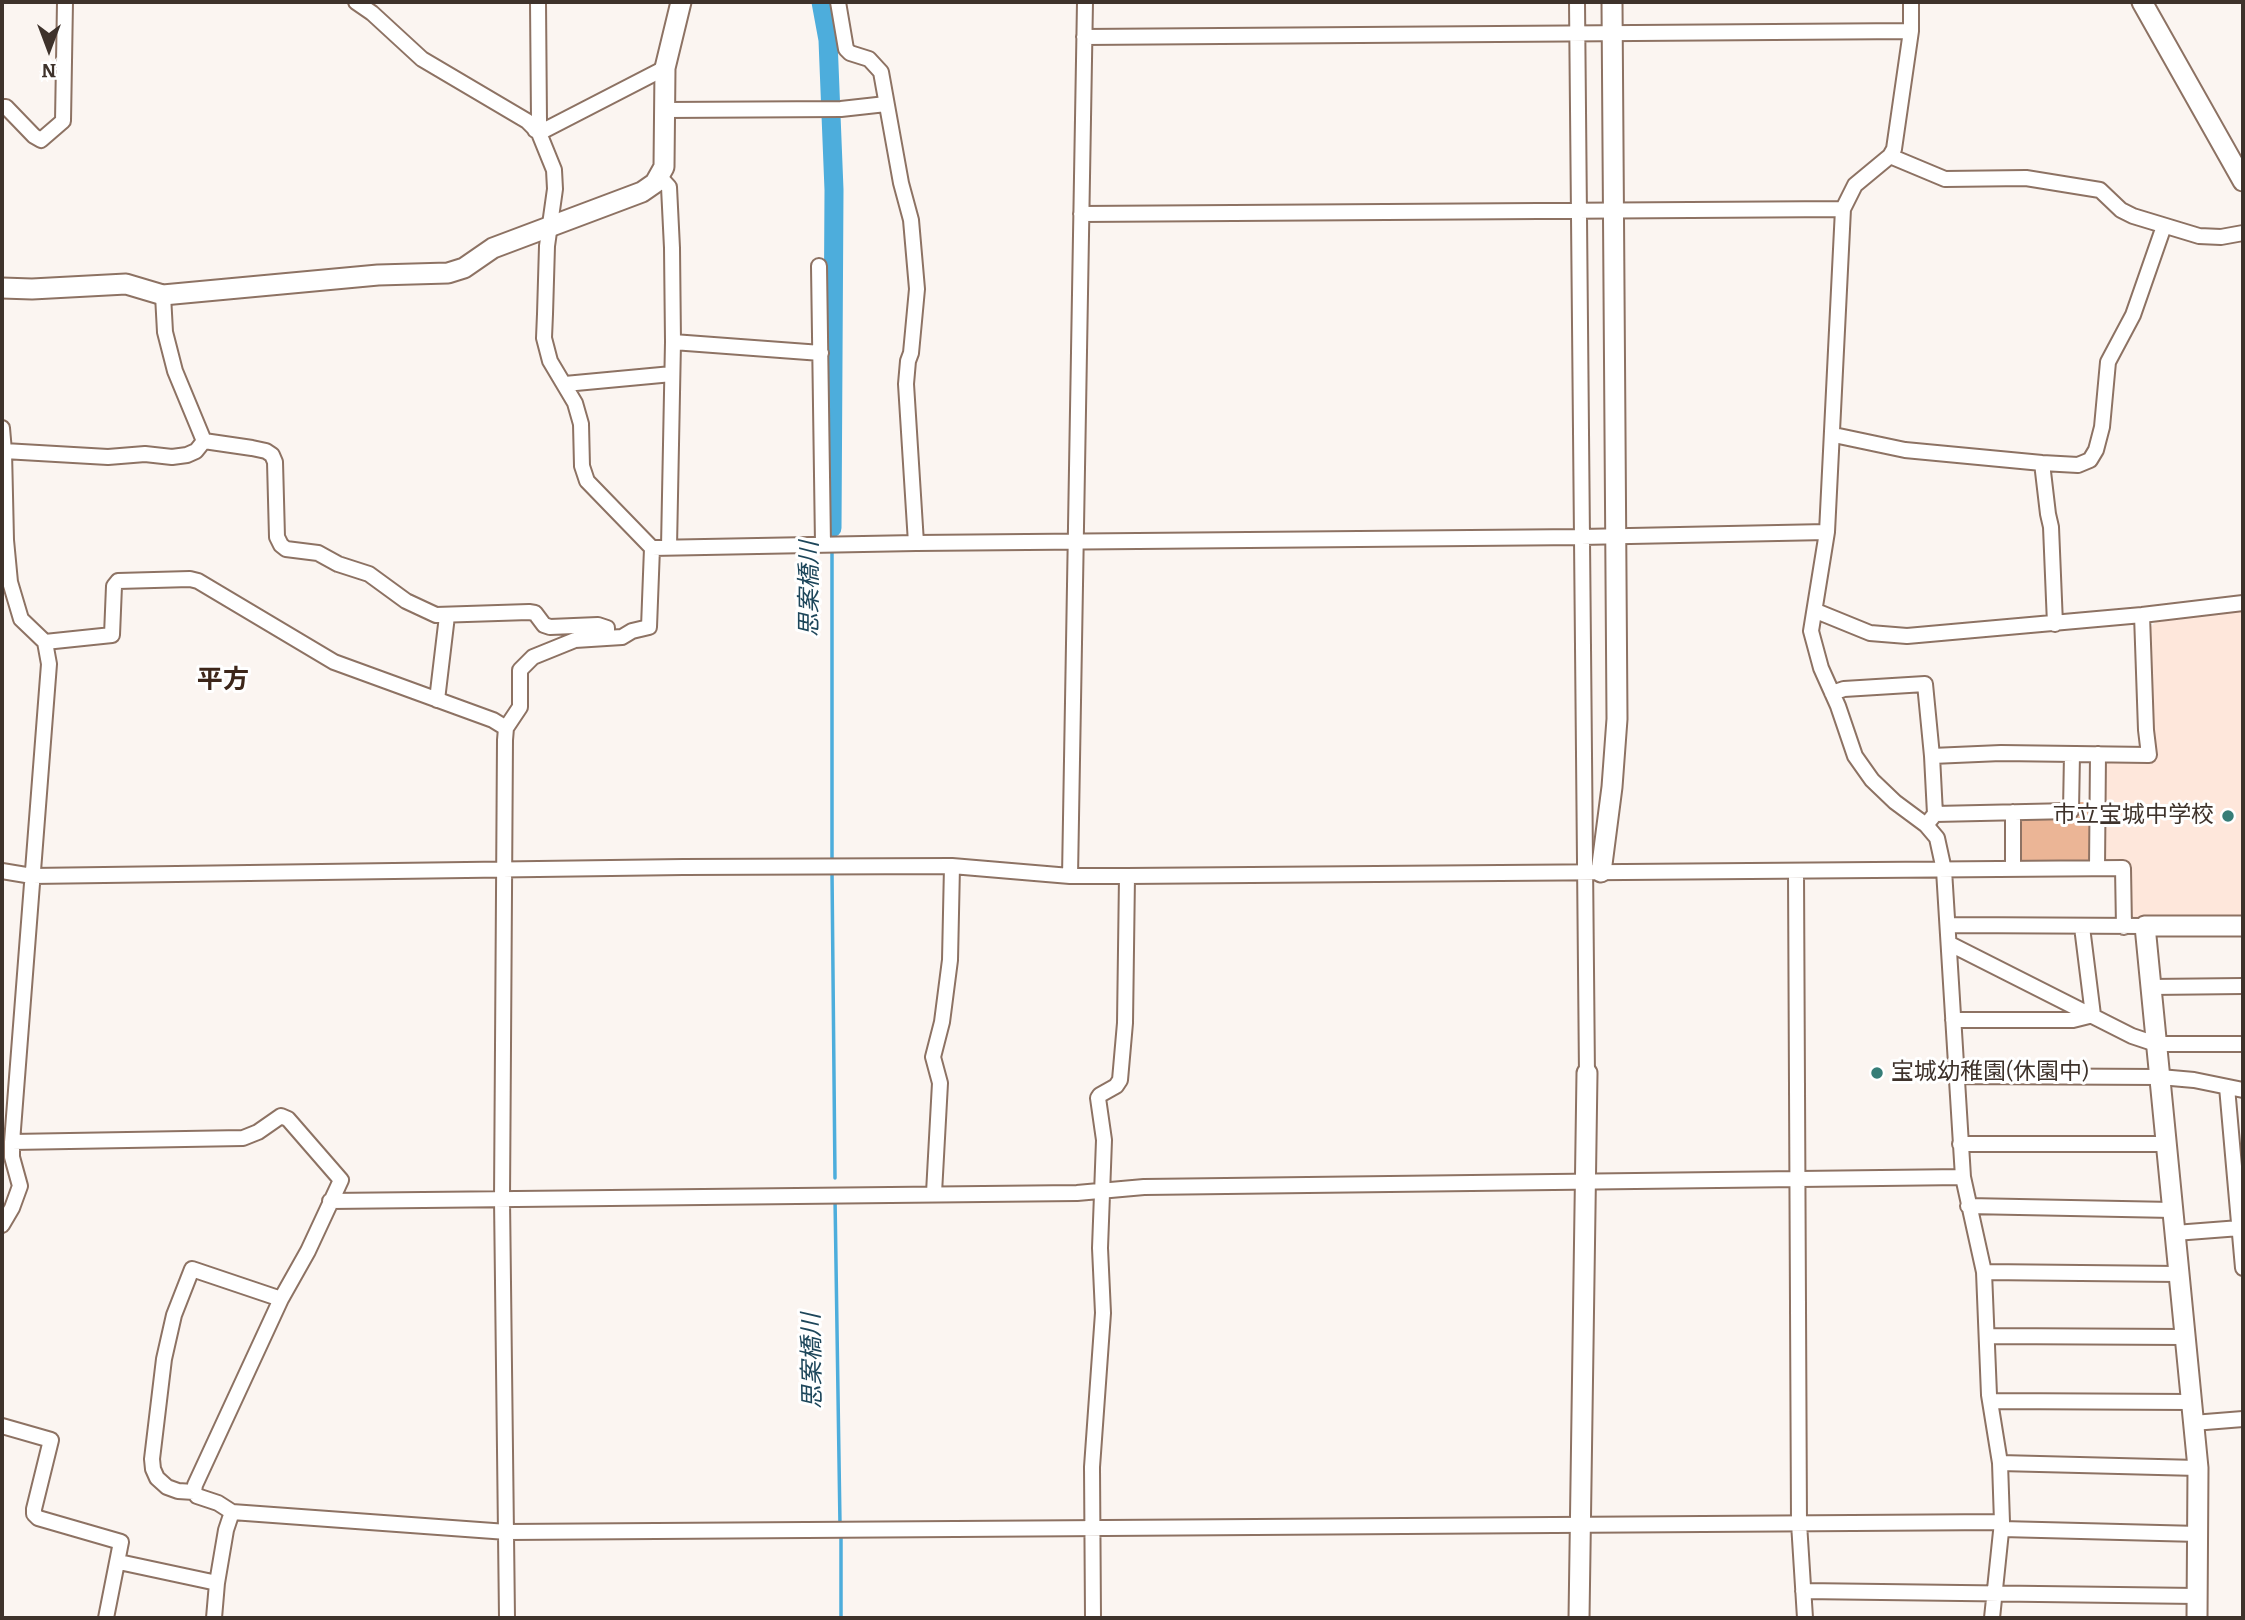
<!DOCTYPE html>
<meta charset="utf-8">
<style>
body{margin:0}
#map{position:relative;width:2245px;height:1620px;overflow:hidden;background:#fbf5f1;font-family:Bitter,serif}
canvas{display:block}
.frame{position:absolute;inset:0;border:4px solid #3e322b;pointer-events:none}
.north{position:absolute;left:14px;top:14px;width:70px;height:70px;-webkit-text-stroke:5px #fff;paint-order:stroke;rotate:180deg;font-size:19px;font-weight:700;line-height:28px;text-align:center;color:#3e322b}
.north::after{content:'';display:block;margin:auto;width:24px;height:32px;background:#3e322b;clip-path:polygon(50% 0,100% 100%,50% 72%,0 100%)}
</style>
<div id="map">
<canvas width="2245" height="1620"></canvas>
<div class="frame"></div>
<div class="north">N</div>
</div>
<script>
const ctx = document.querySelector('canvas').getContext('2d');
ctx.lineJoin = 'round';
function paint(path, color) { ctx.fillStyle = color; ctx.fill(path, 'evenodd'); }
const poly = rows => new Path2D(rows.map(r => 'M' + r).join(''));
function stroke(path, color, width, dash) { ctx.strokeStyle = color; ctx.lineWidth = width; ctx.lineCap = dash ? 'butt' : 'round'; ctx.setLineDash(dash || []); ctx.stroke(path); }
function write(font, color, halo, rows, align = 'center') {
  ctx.font = font + ' Bitter,"Noto Sans JP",serif'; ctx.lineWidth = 6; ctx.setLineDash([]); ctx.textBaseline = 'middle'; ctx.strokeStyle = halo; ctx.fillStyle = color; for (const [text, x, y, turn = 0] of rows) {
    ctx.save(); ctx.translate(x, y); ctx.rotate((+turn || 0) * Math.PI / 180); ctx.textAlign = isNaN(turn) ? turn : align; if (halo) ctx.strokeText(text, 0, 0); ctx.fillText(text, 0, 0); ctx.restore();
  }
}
paint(poly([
 [2243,606,2243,918,2129,920,2128,863,2100,862,2101,794,2105,793,2105,760,2153,759,2149,629,2161,616]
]), '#fee7db');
paint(poly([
 [2078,802,2095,802,2095,864,2022,865,2017,861,2020,817,2077,817]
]), '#ebb596');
stroke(poly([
 [832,528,832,542],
 [832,550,832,864],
 [832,872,835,1178],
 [835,1198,840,1525],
 [841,1535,841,1618]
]), '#4daddc', 3.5);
stroke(poly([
 [821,2,828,40,834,190,832,528]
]), '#4daddc', 19);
const street = poly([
 [356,2,372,13,422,59,527,121,539,133,554,170,555,189,547,246,545,314,544,338,550,361,575,403,581,424,582,466,587,481,652,548,649,627,632,631,622,637,575,640,533,657,520,670,520,707,506,728,505,740,502,1199,507,1618],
 [838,2,846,49,850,53,869,59,881,72,901,183,911,220,917,289,911,353,908,361,906,384,916,543],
 [1577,2,1587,1073],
 [1911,2,1911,31,1894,149,1890,156,1855,185,1843,209,1827,532,1811,631,1821,668,1838,706,1855,756,1872,780,1895,802,1926,825,1937,838,1944,870,1963,1177,1984,1272,1989,1395,2000,1463,2002,1522,1992,1618],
 [1084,37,1911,31],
 [2,107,6,107,34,136,41,140,63,121,65,2],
 [665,110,841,109,886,104],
 [535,130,539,121,538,2],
 [539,133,665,68],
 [1890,156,1945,179,2026,178,2100,190,2121,210,2133,216,2199,236,2221,237,2243,233],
 [659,176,669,187,672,248,673,342,669,547],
 [1081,214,1843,209],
 [819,266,823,544],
 [163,295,165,332,175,371,204,441],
 [673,342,821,353],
 [565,384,672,374],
 [2,428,4,451,6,540,10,582,21,619,45,642,49,664,12,1142,12,1157,20,1186,12,1208,2,1225],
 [1834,435,1905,450,2042,463,2078,465,2090,460,2096,450,2102,427,2108,362,2133,315,2164,226],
 [204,441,252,448,266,451,272,455,275,462,277,537,281,545,286,549,318,553,338,564,369,574,406,601,436,615,529,612,535,613,544,625,550,627,598,625,607,628,607,638],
 [4,451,108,457,145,454,172,457,187,455,196,451,204,441],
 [2042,463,2048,514,2051,527,2055,624],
 [652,548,916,543,1581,537,1827,532],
 [1816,611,1870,633,1907,636,2142,615,2243,603],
 [45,642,112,635,114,586,118,581,190,579,198,581,334,662,493,720,506,728],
 [1832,693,1844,689,1925,684,1932,756],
 [437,700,447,616],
 [1935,814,2071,811,2072,754],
 [1926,825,1935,814,1932,756,2001,753,2149,755,2146,730,2142,615],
 [2097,868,2098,754],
 [2013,869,2013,812],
 [2,871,32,876,683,867,952,866,1070,876,1127,876,2123,868,2124,927],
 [1796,871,1799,1523,1805,1618],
 [1070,876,1085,2],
 [1949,925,2145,926],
 [1950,944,2132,1036,2156,1044,2243,1044],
 [2151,987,2243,986],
 [1953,1020,2073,1020,2093,1015,2082,927],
 [1955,1076,2160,1077,2194,1080,2243,1090],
 [2227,1087,2243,1268],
 [12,1142,243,1138,258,1132,281,1116,288,1119,341,1180,308,1251,281,1299,195,1485,194,1492],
 [1960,1144,2167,1144],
 [934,1193,940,1083,933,1057,942,1022,950,960,952,866],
 [330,1201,1077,1193,1144,1187,1963,1177],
 [1968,1206,2173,1210],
 [2175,1233,2240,1228],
 [1984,1272,2178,1274],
 [281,1299,192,1269,174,1315,164,1359,152,1459,153,1469,157,1478,167,1487,178,1491,194,1492,197,1496,218,1503,232,1512,507,1532,2002,1522],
 [1987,1336,2184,1337],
 [1990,1401,2191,1402],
 [2193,1423,2243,1419],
 [2,1426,51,1440,34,1509,34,1514,38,1518,121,1542,106,1618],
 [2000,1463,2198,1468],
 [2002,1529,2199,1534],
 [119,1562,217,1583],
 [1803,1591,2197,1596],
 [214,1618,217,1583,226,1530,232,1512],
 [1093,1618,1092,1467,1103,1313,1100,1248,1104,1140,1098,1098,1100,1095,1116,1086,1120,1080,1125,1023,1127,876]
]);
const secondary = poly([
 [2142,2,2243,181],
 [2,288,32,289,126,284,163,295,378,275,448,273,464,268,493,248,642,192,655,183,664,167,665,68,681,2],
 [1601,872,1612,787,1617,719,1612,2],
 [1579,1618,1587,1073],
 [2197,1618,2198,1468,2145,926,2243,926]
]);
stroke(street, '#8d7263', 18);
stroke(secondary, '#8d7263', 23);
stroke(street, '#fff', 14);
stroke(secondary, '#fff', 19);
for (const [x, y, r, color] of [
 [2228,816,7,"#367d77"],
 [1877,1073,7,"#367d77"]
]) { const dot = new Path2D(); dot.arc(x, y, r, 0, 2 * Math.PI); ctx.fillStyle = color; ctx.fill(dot); stroke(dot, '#fff', 2.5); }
write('23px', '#3e322b', '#fff', [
 ["市立宝城中学校",2214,816],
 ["宝城幼稚園(休園中)",1891,1073,"left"]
], 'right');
write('italic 24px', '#1d465a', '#fff', [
 ["思案橋川",810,589,-90],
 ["思案橋川",813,1361,-91]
]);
write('bold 26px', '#3d2619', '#fff', [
 ["平方",223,681]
]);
</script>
